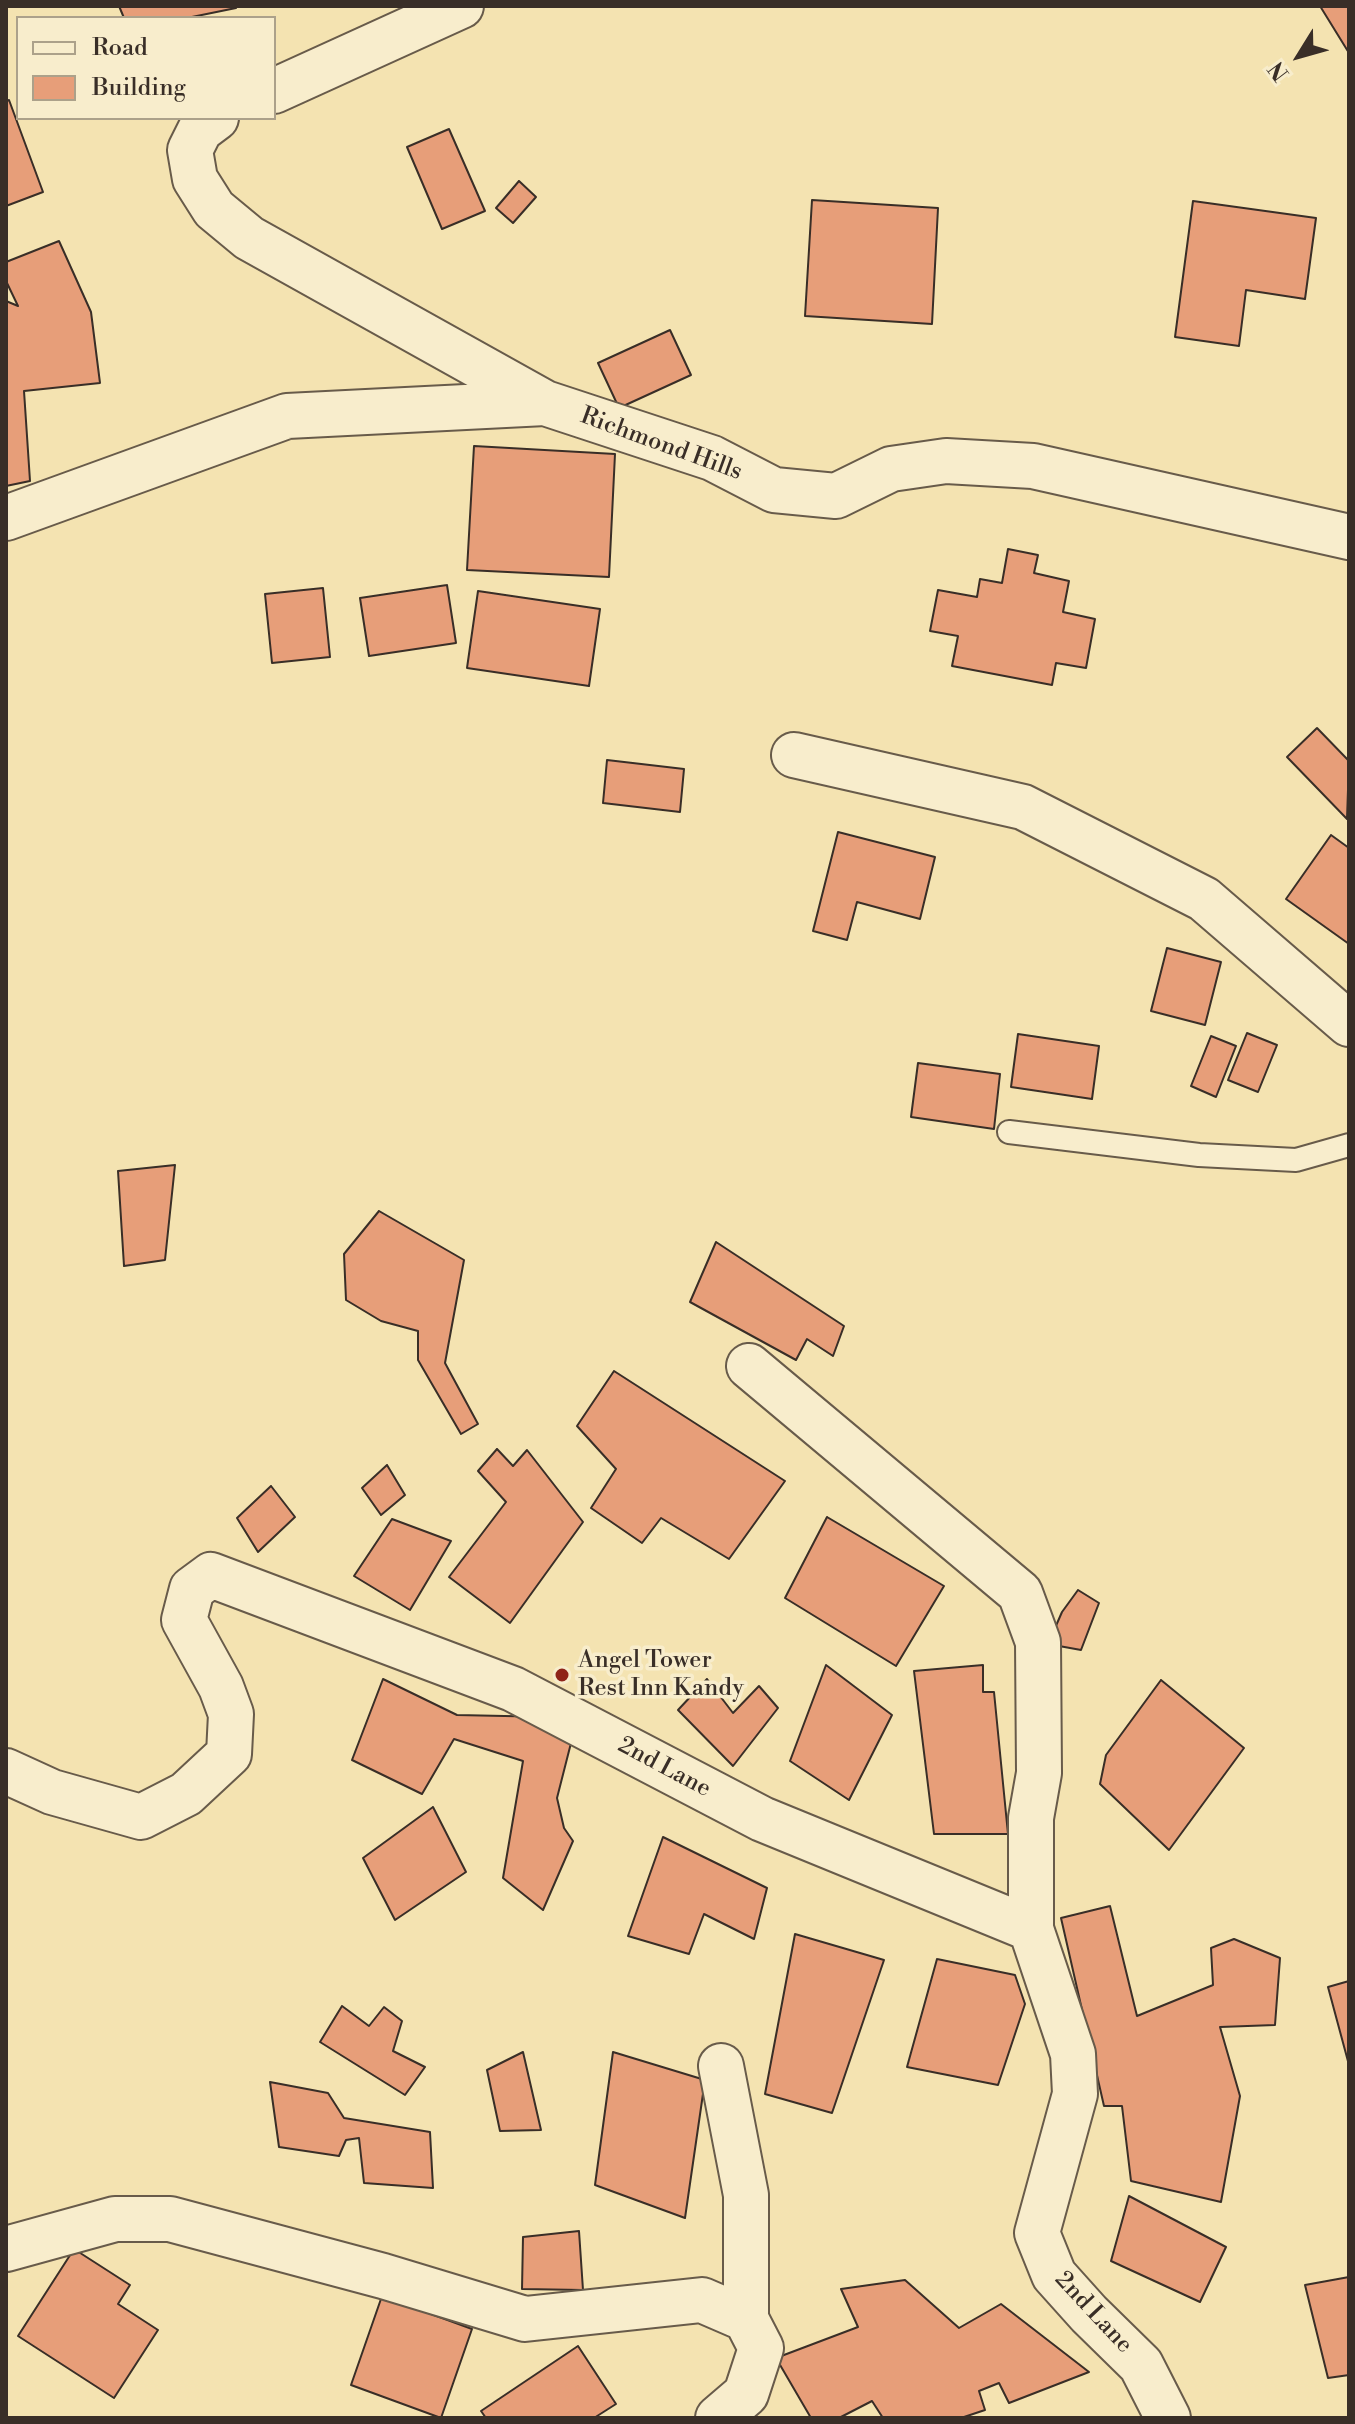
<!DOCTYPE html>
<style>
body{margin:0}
#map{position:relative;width:1355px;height:2424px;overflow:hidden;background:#f4e3b1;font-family:"Libre Bodoni",serif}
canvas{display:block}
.frame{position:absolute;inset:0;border:8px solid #392e27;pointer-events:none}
.legend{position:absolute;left:16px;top:16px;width:260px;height:104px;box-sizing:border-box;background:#f8edcc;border:2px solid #aca18a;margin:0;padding:10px 14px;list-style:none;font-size:24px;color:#392e27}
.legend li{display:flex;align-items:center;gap:16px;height:40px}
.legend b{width:40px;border:2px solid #aca18a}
.north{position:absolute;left:1259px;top:16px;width:80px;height:80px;-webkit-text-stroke:6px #f8edcc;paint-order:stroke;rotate:233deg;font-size:22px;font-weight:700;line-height:32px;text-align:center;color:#392e27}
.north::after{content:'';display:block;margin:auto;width:28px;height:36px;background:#392e27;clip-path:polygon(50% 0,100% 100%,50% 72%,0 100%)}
</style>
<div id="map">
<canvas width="1355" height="2424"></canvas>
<div class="frame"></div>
<ul class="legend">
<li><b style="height:10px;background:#f8edcc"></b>Road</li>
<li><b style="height:22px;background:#e79e79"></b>Building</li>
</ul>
<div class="north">N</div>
</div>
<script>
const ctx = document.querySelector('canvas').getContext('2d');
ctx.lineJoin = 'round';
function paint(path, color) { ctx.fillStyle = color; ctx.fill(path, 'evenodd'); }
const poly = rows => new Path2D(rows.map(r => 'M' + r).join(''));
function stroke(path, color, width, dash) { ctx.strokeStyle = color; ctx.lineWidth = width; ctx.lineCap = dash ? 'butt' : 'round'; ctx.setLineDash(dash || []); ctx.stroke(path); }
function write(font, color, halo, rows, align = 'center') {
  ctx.font = font + ' "Libre Bodoni",serif'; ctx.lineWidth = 7; ctx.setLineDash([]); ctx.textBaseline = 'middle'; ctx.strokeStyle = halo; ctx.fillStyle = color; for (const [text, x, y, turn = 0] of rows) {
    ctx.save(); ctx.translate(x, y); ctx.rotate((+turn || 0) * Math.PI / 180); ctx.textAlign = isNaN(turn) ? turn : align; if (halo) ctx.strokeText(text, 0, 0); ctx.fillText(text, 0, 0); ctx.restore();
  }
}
const building = poly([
 [119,6,236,6,236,8,187,18,124,18,119,6],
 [1320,6,1349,6,1349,53,1320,6],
 [9,100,43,192,6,206,6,101,9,100],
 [449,129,485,211,442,229,407,147,449,129],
 [519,181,536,197,513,223,496,208,519,181],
 [812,200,938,208,932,324,805,316,812,200],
 [1193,201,1316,218,1305,299,1246,290,1239,346,1175,337,1193,201],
 [59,241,91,312,100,383,24,391,30,481,6,486,6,301,18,306,6,281,6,262,59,241],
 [670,330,691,375,619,408,598,363,670,330],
 [474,446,615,454,609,577,467,570,474,446],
 [1008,549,1038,555,1034,573,1069,581,1063,612,1095,619,1086,668,1056,663,1052,685,952,666,958,636,930,631,938,590,977,597,980,579,1002,583,1008,549],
 [447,585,456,643,369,656,360,598,447,585],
 [323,588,330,657,272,663,265,594,323,588],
 [478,591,600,609,589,686,467,668,478,591],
 [1317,728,1349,761,1347,819,1287,757,1317,728],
 [607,760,684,769,680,812,603,803,607,760],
 [838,832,935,857,920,919,857,902,847,940,813,931,838,832],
 [1331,835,1349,848,1349,944,1286,899,1331,835],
 [1167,948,1221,962,1205,1025,1151,1011,1167,948],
 [1247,1033,1277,1045,1258,1092,1228,1080,1247,1033],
 [1018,1034,1099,1046,1092,1099,1011,1087,1018,1034],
 [1211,1036,1236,1046,1216,1097,1191,1086,1211,1036],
 [918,1063,1000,1074,994,1129,911,1117,918,1063],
 [175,1165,165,1260,124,1266,118,1171,175,1165],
 [379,1211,464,1260,445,1363,478,1424,461,1434,418,1360,418,1331,381,1321,346,1300,344,1254,379,1211],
 [716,1242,844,1326,833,1356,807,1339,796,1360,690,1302,716,1242],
 [614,1371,785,1481,729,1559,661,1518,642,1543,591,1508,616,1469,577,1426,614,1371],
 [497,1449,513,1466,527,1450,583,1522,510,1623,449,1577,506,1502,478,1471,497,1449],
 [387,1465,405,1495,381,1515,362,1488,387,1465],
 [271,1486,295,1517,258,1552,237,1518,271,1486],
 [827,1517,944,1586,896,1666,785,1598,827,1517],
 [392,1519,451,1541,410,1610,354,1576,392,1519],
 [1078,1590,1099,1603,1081,1650,1048,1644,1062,1612,1078,1590],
 [826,1665,892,1715,849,1800,790,1761,826,1665],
 [983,1665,983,1692,994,1692,1008,1834,934,1834,914,1671,983,1665],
 [383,1679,457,1715,552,1717,571,1743,557,1798,564,1828,573,1841,543,1910,503,1878,523,1761,454,1739,422,1794,352,1760,383,1679],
 [707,1679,733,1713,759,1686,778,1708,733,1766,678,1710,707,1679],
 [1161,1680,1244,1748,1169,1850,1100,1784,1106,1755,1161,1680],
 [433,1807,466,1872,395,1920,363,1858,433,1807],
 [663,1837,767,1888,754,1939,704,1914,689,1954,628,1936,663,1837],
 [1110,1906,1137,2016,1213,1985,1211,1948,1234,1939,1280,1958,1275,2025,1220,2027,1240,2096,1221,2202,1131,2181,1122,2106,1104,2106,1061,1918,1110,1906],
 [795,1934,884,1960,832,2113,765,2094,795,1934],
 [937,1959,1015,1975,1025,2004,998,2085,907,2067,937,1959],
 [1349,1981,1349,2065,1328,1987,1349,1981],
 [342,2006,369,2026,384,2007,402,2021,393,2051,425,2067,405,2095,320,2042,342,2006],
 [523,2052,541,2130,500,2131,487,2070,523,2052],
 [613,2052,705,2080,685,2218,595,2185,613,2052],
 [270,2082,328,2093,344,2118,430,2132,433,2188,364,2183,359,2138,346,2140,339,2156,279,2147,270,2082],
 [1129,2196,1226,2247,1200,2302,1111,2261,1129,2196],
 [579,2231,583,2290,522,2289,523,2237,579,2231],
 [74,2249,130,2285,118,2304,158,2330,114,2398,18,2336,74,2249],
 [1349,2277,1349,2375,1328,2378,1305,2285,1349,2277],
 [905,2280,959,2328,1001,2304,1089,2372,1009,2403,999,2383,979,2391,985,2410,961,2418,883,2418,872,2401,839,2418,811,2418,776,2358,858,2327,841,2289,905,2280],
 [382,2296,472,2329,441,2418,351,2385,382,2296],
 [578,2346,616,2404,594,2418,486,2418,481,2411,578,2346]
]);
paint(building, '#e79e79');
stroke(building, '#392e27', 2);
const lane = poly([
 [1009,1132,1199,1155,1296,1160,1349,1145]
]);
const street = poly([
 [274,91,461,6],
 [216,118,200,130,190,150,195,179,214,209,249,238,545,403,712,458,774,490,836,496,891,469,946,461,1033,466,1349,537],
 [6,518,287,416,545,403],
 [794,755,1023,807,1204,899,1349,1024],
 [749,1366,1020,1593,1038,1642,1039,1773,1031,1818,1031,1929],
 [6,1771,52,1792,141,1817,186,1794,229,1754,231,1714,221,1687,184,1620,192,1589,211,1575,513,1689,762,1819,1031,1929,1073,2054,1075,2094,1037,2233,1054,2275,1089,2314,1141,2365,1168,2418],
 [721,2066,746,2195,746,2319],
 [6,2249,115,2219,170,2219,383,2276,525,2319,702,2300,746,2319,761,2348,746,2394,718,2418]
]);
stroke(lane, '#685b4a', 26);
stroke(street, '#685b4a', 48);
stroke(lane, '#f8edcc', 22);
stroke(street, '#f8edcc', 44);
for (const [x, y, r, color] of [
 [562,1675,8,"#8f2418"]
]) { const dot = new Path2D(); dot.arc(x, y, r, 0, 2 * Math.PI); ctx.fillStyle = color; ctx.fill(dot); stroke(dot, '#f8edcc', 3); }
write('24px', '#392e27', '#f8edcc', [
 ["Richmond Hills",661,445,20],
 ["2nd Lane",664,1768,28],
 ["2nd Lane",1093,2313,47]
]);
write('24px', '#392e27', '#f8edcc', [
 ["Angel Tower",578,1661],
 ["Rest Inn Kandy",578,1689]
], 'left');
</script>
